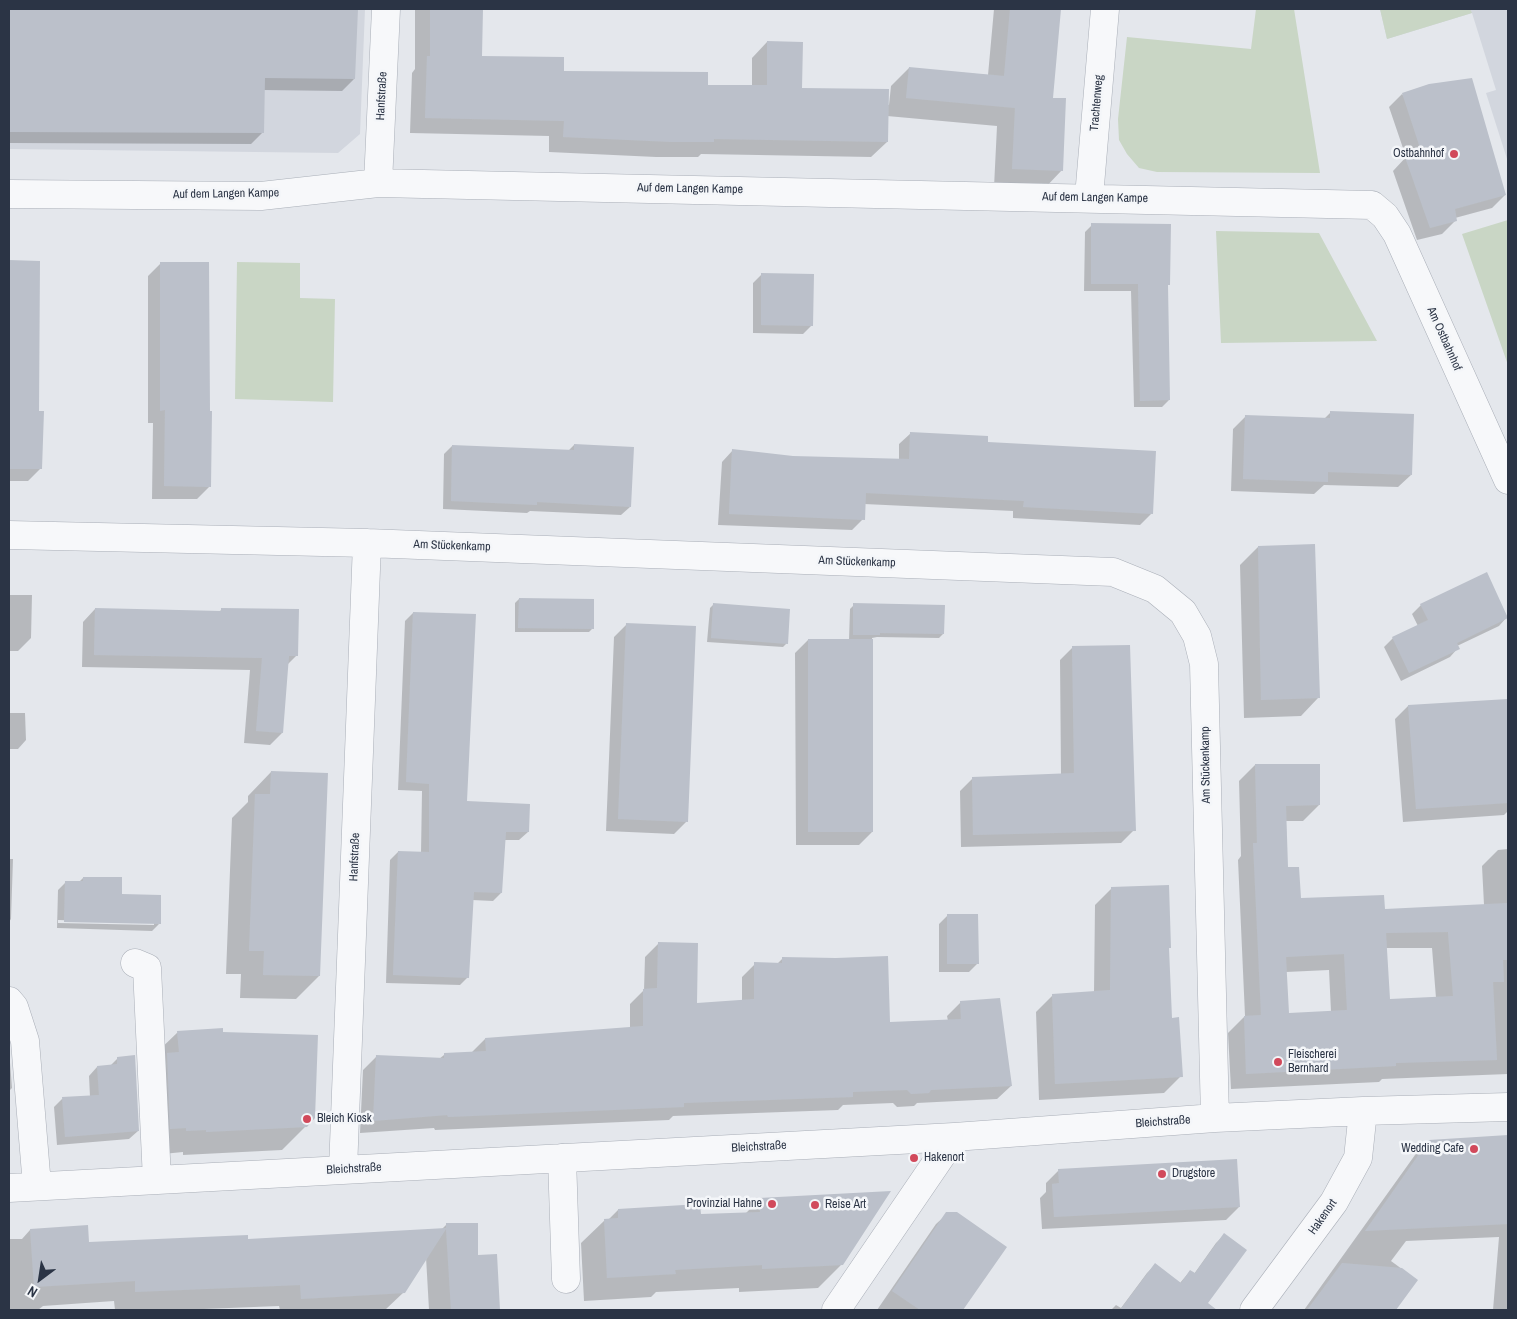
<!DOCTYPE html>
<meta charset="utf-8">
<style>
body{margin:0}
#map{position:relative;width:1517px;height:1319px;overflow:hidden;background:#e4e7ec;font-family:"Archivo Narrow",sans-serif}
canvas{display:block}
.frame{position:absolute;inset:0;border:10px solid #2b3445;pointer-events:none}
.north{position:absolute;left:15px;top:1254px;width:50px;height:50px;-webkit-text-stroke:4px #f4f6f9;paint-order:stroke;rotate:211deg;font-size:14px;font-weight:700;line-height:20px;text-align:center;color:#2b3445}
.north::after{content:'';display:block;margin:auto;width:18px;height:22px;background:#2b3445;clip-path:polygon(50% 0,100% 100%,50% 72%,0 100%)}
</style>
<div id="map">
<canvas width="1517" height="1319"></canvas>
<div class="frame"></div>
<div class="north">N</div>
</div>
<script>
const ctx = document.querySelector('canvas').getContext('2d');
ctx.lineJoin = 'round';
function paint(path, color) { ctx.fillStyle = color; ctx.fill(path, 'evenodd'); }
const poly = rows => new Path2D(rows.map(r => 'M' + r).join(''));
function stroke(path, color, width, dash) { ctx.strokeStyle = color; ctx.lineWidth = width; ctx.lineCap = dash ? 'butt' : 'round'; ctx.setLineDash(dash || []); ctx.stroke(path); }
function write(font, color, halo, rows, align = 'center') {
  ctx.font = font + ' "Archivo Narrow",sans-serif'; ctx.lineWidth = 5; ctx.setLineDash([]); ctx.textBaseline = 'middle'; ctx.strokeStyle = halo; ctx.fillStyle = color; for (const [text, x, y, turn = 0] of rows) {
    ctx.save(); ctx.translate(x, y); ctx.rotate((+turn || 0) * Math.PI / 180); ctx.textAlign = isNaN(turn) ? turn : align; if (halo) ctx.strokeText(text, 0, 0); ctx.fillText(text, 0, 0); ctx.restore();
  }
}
paint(poly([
 [9,9,365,9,360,134,338,153,9,149],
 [1380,9,1508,9,1508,162,1486,93,1496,90,1472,13,1387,39]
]), '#d2d6de');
paint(poly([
 [1256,9,1294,9,1320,173,1157,172,1139,168,1127,154,1119,140,1118,119,1127,37,1251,49],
 [1380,9,1470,9,1472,13,1387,39],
 [1508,220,1508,365,1462,234],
 [1216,231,1319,233,1377,341,1221,343],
 [237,262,300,263,300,298,335,299,333,402,235,399]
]), '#c9d6c5');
paint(poly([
 [9,9,357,9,354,79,342,91,263,90,263,132,251,144,9,143],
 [415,9,482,9,481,58,563,73,707,86,752,86,752,58,767,42,801,89,889,105,891,86,909,68,988,75,994,9,1060,9,1052,99,1062,170,1044,189,994,187,997,126,887,116,887,142,871,157,701,154,698,157,656,157,549,152,549,136,410,133,412,73,415,69],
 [1402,94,1505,195,1492,208,1455,218,1455,221,1442,234,1417,240,1393,171,1406,157,1389,107],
 [1092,225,1169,284,1166,287,1169,400,1162,407,1134,407,1131,291,1084,291,1085,232],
 [9,261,39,262,38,412,41,468,28,481,9,481],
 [161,263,210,486,197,499,152,499,153,423,148,423,148,276],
 [762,274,812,325,803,334,753,333,753,283],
 [1331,412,1411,475,1398,487,1324,485,1314,494,1231,491,1233,429,1246,416,1324,419],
 [911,433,987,443,1152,513,1140,525,1013,518,1013,511,864,504,863,519,852,530,718,525,722,462,733,450,793,458,899,460,899,444],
 [574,445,630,507,621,515,530,511,527,513,443,509,444,454,452,446,568,451],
 [1258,547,1318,698,1301,716,1244,718,1240,565],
 [9,595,32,595,31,638,18,651,9,651],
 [519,599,593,628,589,632,515,632,515,603],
 [714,604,787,643,783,647,707,642,710,608],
 [854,605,943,634,939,638,877,637,872,638,872,832,859,845,796,845,795,653,808,640,849,640,850,609],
 [1421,605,1507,617,1499,626,1457,646,1458,648,1450,657,1401,681,1384,647,1393,638,1418,626,1412,614],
 [95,609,219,612,222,609,297,655,287,665,282,733,270,745,244,743,250,670,82,667,83,622],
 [413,613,466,802,528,832,519,840,504,840,501,893,493,901,472,900,468,977,460,985,386,983,390,860,398,852,421,853,422,791,398,790,405,621],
 [627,624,687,821,674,834,606,831,614,637],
 [1073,647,1134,830,1121,843,961,847,960,791,973,778,1061,775,1060,660],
 [1508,701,1508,811,1504,815,1403,822,1395,719,1408,706],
 [9,713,25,713,26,740,18,749,9,749],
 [1255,765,1319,805,1303,821,1286,821,1287,869,1300,899,1384,910,1484,905,1482,866,1498,850,1508,849,1508,1074,1382,1079,1379,1082,1231,1089,1228,1033,1245,1016,1238,860,1241,856,1239,781],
 [1386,948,1432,948,1436,998,1389,1001],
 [1329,970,1331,1012,1288,1015,1286,972],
 [271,772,319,976,296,999,240,998,241,974,226,974,232,818,248,802,248,796],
 [9,859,13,859,11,919,9,922],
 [83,878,120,895,159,924,152,931,57,928,58,890,65,883,79,882],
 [58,920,154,923,154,925,58,923],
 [1112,888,1170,947,1168,950,1171,1019,1181,1076,1164,1093,1039,1100,1036,1012,1053,995,1094,992,1095,905],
 [948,915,977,964,969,972,939,972,939,924],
 [658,944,696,1004,742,1001,742,977,755,964,777,964,783,958,889,1024,948,1021,947,1016,961,1002,1011,1086,997,1099,917,1103,914,1106,897,1107,893,1103,843,1105,838,1110,673,1116,669,1120,435,1130,434,1128,360,1133,363,1070,376,1057,439,1059,444,1055,471,1053,485,1039,630,1028,630,1004,644,990,645,957],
 [178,1032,222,1033,306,1126,282,1150,183,1155,183,1152,163,1154,154,1055],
 [9,1049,12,1088,9,1091],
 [118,1058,138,1131,129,1139,57,1145,54,1107,62,1099,90,1097,89,1076,97,1067,110,1066],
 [9,1115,10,1139,9,1140],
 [1429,1141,1508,1141,1508,1310,1493,1310,1499,1237,1406,1241,1391,1261,1417,1280,1395,1310,1304,1310,1415,1155],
 [1059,1170,1239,1207,1226,1220,1042,1229,1040,1198,1046,1192,1046,1183],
 [760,1199,842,1264,818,1288,739,1292,739,1288,656,1292,651,1297,584,1301,581,1243,605,1220,608,1220,618,1210,700,1215,745,1214],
 [947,1214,1005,1247,961,1310,877,1310,936,1224],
 [446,1225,477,1257,496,1256,499,1310,429,1310,426,1257,404,1292,385,1310,280,1310,279,1306,179,1310,115,1310,114,1301,43,1306,38,1310,9,1310,9,1239,22,1239,30,1230,88,1243,247,1240,442,1229],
 [1224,1235,1245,1250,1200,1310,1111,1310,1116,1305,1121,1308,1147,1273,1155,1265,1180,1283,1190,1271,1194,1274,1216,1243]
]), '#0003');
paint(poly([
 [9,9,358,9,355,79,265,78,264,133,9,132],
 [430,9,483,9,482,56,564,57,564,71,708,72,708,85,767,85,767,41,803,42,802,88,889,89,888,142,714,139,714,142,672,142,563,137,564,121,425,118,427,56,430,56],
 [1010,9,1061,9,1053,98,1066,98,1063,171,1012,169,1015,108,906,98,909,67,1004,76],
 [1472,78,1506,195,1455,209,1457,221,1430,228,1405,157,1421,151,1402,93,1429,84],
 [1091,223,1171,224,1170,285,1168,285,1170,400,1140,401,1138,284,1091,284],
 [9,260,40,261,39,411,44,411,42,469,9,469],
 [160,262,209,262,210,411,212,411,211,487,164,486,165,410,160,411],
 [761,273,814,274,813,326,761,325],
 [1330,411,1414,414,1412,475,1328,472,1328,482,1243,479,1245,415,1330,418],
 [910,432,988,436,988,442,1156,451,1153,514,1023,507,1024,501,866,493,865,520,729,514,732,449,793,456,909,459],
 [574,444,634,447,631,507,537,502,537,505,451,501,452,445,574,450],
 [1315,544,1320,698,1261,700,1258,546],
 [1487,572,1508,618,1457,643,1460,649,1409,673,1392,637,1428,620,1420,604],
 [519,598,594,599,594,629,518,628],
 [713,603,790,609,788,644,711,638],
 [853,603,945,605,944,634,880,633,880,635,853,635],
 [95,608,221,611,221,608,299,609,298,656,289,656,283,733,256,731,262,658,94,655],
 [413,612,476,614,467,801,530,804,529,832,506,832,502,893,474,892,469,978,393,975,398,851,429,852,429,784,406,782],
 [626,623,696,626,688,822,618,819],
 [808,639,873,639,873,832,808,832],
 [1130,645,1136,831,973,835,972,777,1074,773,1072,646],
 [1508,699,1508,803,1416,809,1408,705],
 [1255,764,1320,764,1320,805,1286,806,1288,867,1299,867,1301,898,1384,895,1385,909,1508,903,1508,960,1503,960,1504,982,1493,982,1497,1060,1396,1063,1396,1066,1246,1074,1244,1016,1261,1015,1253,843,1257,843],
 [1448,932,1453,996,1390,999,1386,933],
 [1344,954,1347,1010,1289,1013,1286,957],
 [271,771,328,773,320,976,263,975,264,951,249,951,255,794,270,794],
 [83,877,122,877,122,894,161,895,161,924,64,922,65,881,83,881],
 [1169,885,1171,948,1169,948,1172,1018,1179,1017,1183,1077,1055,1084,1052,994,1110,990,1111,887],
 [947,914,978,914,979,964,947,964],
 [658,942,698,943,697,1003,754,999,754,962,782,963,782,957,836,958,888,956,890,1022,961,1019,960,1001,1000,998,1012,1086,931,1090,929,1093,911,1094,907,1090,853,1092,853,1097,684,1103,684,1107,448,1117,447,1115,373,1121,376,1055,444,1058,444,1053,486,1051,485,1038,643,1026,643,989,657,988],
 [223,1028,223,1032,318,1035,315,1118,307,1127,206,1132,206,1130,186,1131,186,1128,170,1129,167,1053,179,1052,177,1031],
 [135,1055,139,1131,65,1137,62,1097,99,1095,97,1066,117,1064,117,1057],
 [1508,1135,1508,1224,1365,1231,1429,1140],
 [1237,1159,1240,1207,1054,1217,1052,1184,1059,1183,1058,1169],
 [891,1191,843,1265,762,1269,762,1265,675,1270,676,1274,607,1278,604,1219,618,1218,618,1209,700,1204,701,1214,760,1212,759,1198],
 [946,1212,957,1212,1007,1247,963,1310,920,1310,892,1291],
 [446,1223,478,1223,478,1255,497,1254,500,1310,451,1310,446,1229,405,1293,301,1299,300,1285,135,1292,135,1281,34,1287,30,1229,88,1225,89,1242,248,1235,248,1239,446,1228],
 [1224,1233,1247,1250,1208,1303,1217,1310,1120,1310,1155,1263,1181,1283,1190,1270,1195,1273],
 [1342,1263,1402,1268,1418,1280,1396,1310,1307,1310]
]), '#bbc0ca');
const minor = poly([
 [378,183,386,9],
 [9,194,261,196,378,183,1372,205,1385,216,1397,234,1508,480],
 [1089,197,1105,9],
 [9,535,367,543,1113,572,1155,589,1183,612,1197,636,1204,664,1215,1118],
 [135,963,147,968,157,1180],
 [9,1001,14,1007,25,1041,37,1186],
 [562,1158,566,1279],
 [343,1170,367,543],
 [9,1188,954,1137,1215,1118,1363,1111,1508,1107],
 [836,1310,954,1137],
 [1254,1310,1334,1202,1358,1158,1363,1111]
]);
stroke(minor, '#a9aeb7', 29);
stroke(minor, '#f7f8fa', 28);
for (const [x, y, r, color] of [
 [1454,154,5,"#d1495b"],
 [1278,1062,5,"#d1495b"],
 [307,1119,5,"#d1495b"],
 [1474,1149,5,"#d1495b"],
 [914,1158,5,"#d1495b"],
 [1162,1174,5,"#d1495b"],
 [772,1204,5,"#d1495b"],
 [815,1205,5,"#d1495b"]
]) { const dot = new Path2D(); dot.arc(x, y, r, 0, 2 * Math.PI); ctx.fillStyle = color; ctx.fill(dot); stroke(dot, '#f4f6f9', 2); }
write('12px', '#2b3445', '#f4f6f9', [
 ["Hanfstraße",382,96,-87],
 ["Trachtenweg",1097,103,-85],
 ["Auf dem Langen Kampe",690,189,1],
 ["Auf dem Langen Kampe",226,194,-1],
 ["Auf dem Langen Kampe",1095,198,1],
 ["Am Ostbahnhof",1444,339,66],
 ["Am Stückenkamp",452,546,2],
 ["Am Stückenkamp",857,562,2],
 ["Am Stückenkamp",1206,765,-91],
 ["Hanfstraße",355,857,-88],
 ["Bleichstraße",1163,1122,-4],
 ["Bleichstraße",759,1147,-3],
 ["Bleichstraße",354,1169,-3],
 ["Hakenort",1323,1217,-55]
]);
write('12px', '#2b3445', '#f4f6f9', [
 ["Ostbahnhof",1444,154,"right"],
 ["Fleischerei",1288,1055],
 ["Bernhard",1288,1069],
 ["Bleich Kiosk",317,1119],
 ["Wedding Cafe",1464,1149,"right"],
 ["Hakenort",924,1158],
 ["Drugstore",1172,1174],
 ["Provinzial Hahne",762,1204,"right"],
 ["Reise Art",825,1205]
], 'left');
</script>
